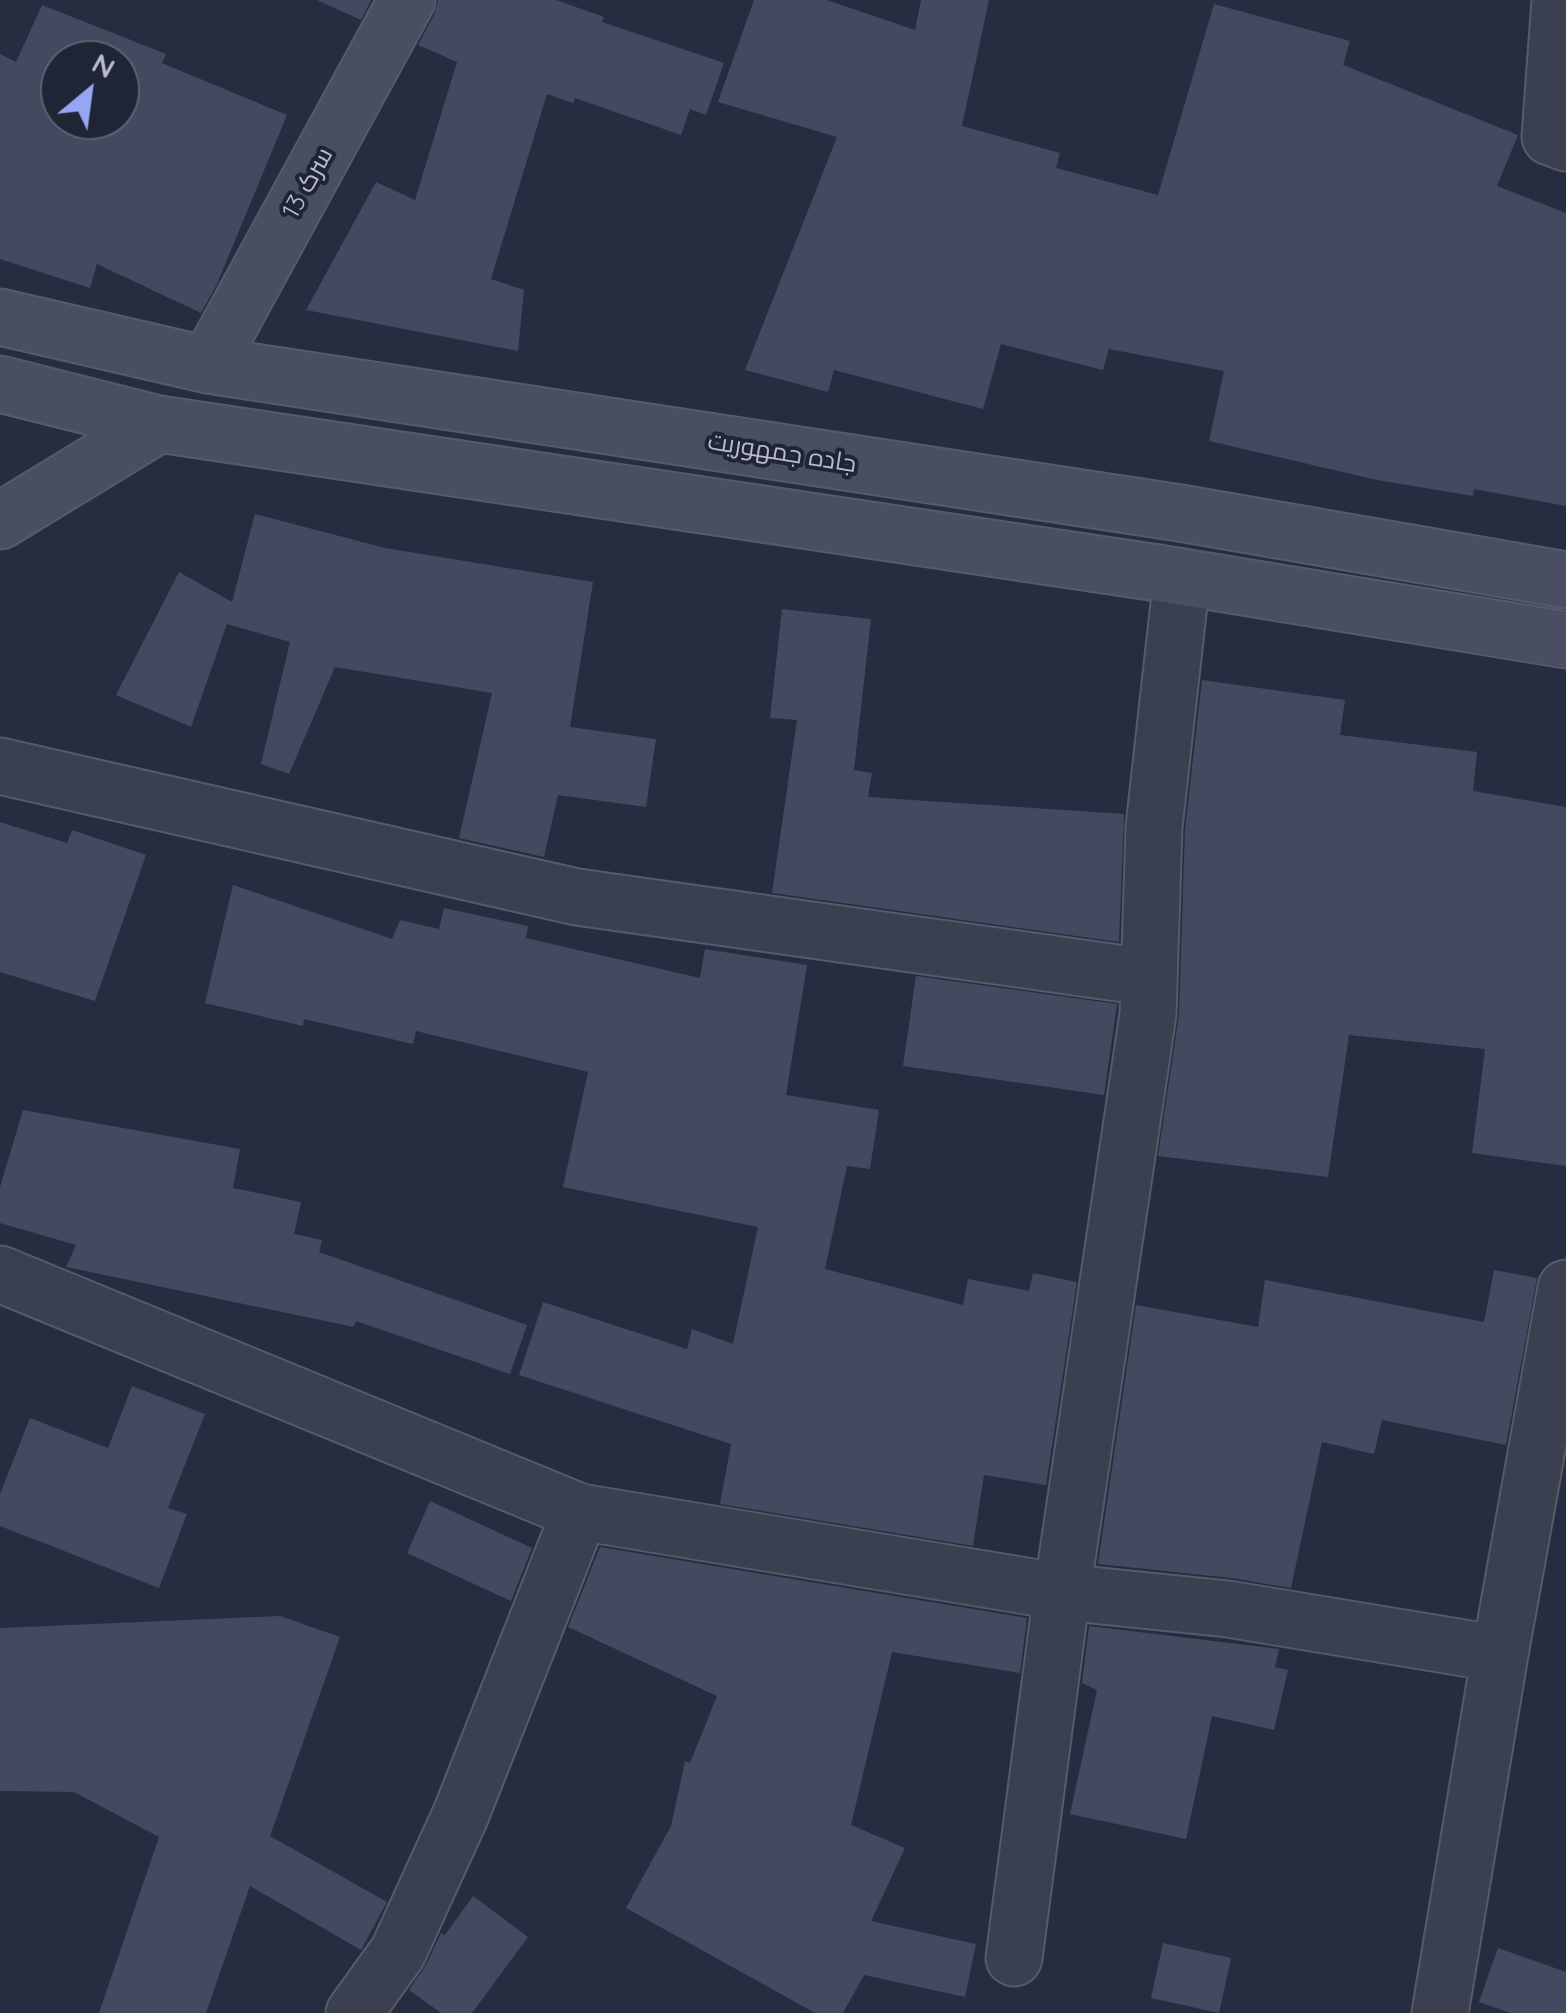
<!DOCTYPE html>
<meta charset="utf-8">
<style>
body{margin:0}
#map{position:relative;width:1566px;height:2013px;overflow:hidden;background:#272d40;font-family:Quicksand,sans-serif}
canvas{display:block}
.north{position:absolute;left:40px;top:40px;width:100px;height:100px;box-sizing:border-box;background:#202536;border:2px solid #5d6172;border-radius:50%;rotate:29deg;font-size:28px;font-weight:700;line-height:40px;text-align:center;color:#b8bccb}
.north::after{content:'';display:block;margin:auto;width:35px;height:45px;background:#94a6f4;clip-path:polygon(50% 0,100% 100%,50% 72%,0 100%)}
</style>
<div id="map">
<canvas width="1566" height="2013"></canvas>
<div class="north">N</div>
</div>
<script>
const ctx = document.querySelector('canvas').getContext('2d');
ctx.lineJoin = 'round';
function paint(path, color) { ctx.fillStyle = color; ctx.fill(path, 'evenodd'); }
const poly = rows => new Path2D(rows.map(r => 'M' + r).join(''));
function stroke(path, color, width, dash) { ctx.strokeStyle = color; ctx.lineWidth = width; ctx.lineCap = dash ? 'butt' : 'round'; ctx.setLineDash(dash || []); ctx.stroke(path); }
function write(font, color, halo, rows, align = 'center') {
  ctx.font = font + ' Quicksand,Cairo,sans-serif'; ctx.lineWidth = 8; ctx.setLineDash([]); ctx.textBaseline = 'middle'; ctx.strokeStyle = halo; ctx.fillStyle = color; for (const [text, x, y, turn = 0] of rows) {
    ctx.save(); ctx.translate(x, y); ctx.rotate((+turn || 0) * Math.PI / 180); ctx.textAlign = isNaN(turn) ? turn : align; if (halo) ctx.strokeText(text, 0, 0); ctx.fillText(text, 0, 0); ctx.restore();
  }
}
paint(poly([
 [317,0,371,0,361,20],
 [438,0,556,0,604,17,602,22,724,63,706,115,690,109,681,135,575,98,573,103,547,94,491,279,524,290,518,351,306,310,376,182,415,200,457,62,418,45,434,15],
 [754,0,827,0,915,30,921,0,989,0,962,126,1060,153,1056,168,1158,195,1214,4,1350,41,1343,65,1518,135,1497,186,1566,213,1566,506,1474,489,1473,496,1377,480,1209,441,1224,371,1109,349,1103,370,1001,344,983,409,834,370,828,392,745,370,837,137,718,102],
 [42,5,166,54,162,63,287,115,217,284,201,313,97,264,90,288,0,259,0,54,16,62],
 [60,60,120,60,120,120,60,120],
 [255,514,385,548,593,582,570,727,656,739,646,807,558,795,544,857,459,838,492,693,335,667,289,774,261,764,290,642,227,624,191,727,116,695,179,572,232,602],
 [782,609,871,619,854,770,872,773,868,797,1124,814,1119,942,772,893,797,720,770,718],
 [1202,680,1345,700,1340,735,1477,752,1473,791,1566,807,1566,1166,1472,1153,1485,1049,1349,1035,1328,1177,1158,1156,1179,1015,1185,829],
 [0,822,67,843,72,830,146,855,95,1001,0,972],
 [233,885,392,939,400,920,439,929,444,908,528,926,526,938,700,978,705,949,807,965,786,1095,879,1110,870,1169,847,1166,825,1269,963,1305,968,1279,1029,1291,1033,1273,1077,1282,1046,1485,984,1475,973,1546,720,1504,731,1444,519,1375,543,1302,687,1349,692,1329,733,1344,758,1227,563,1187,588,1072,416,1031,413,1044,304,1019,303,1026,205,1003],
 [916,976,1117,1004,1104,1095,903,1066],
 [23,1110,240,1149,233,1188,301,1202,294,1234,322,1240,319,1252,527,1325,510,1374,356,1321,354,1327,66,1267,76,1245,0,1223,0,1187],
 [1494,1270,1537,1278,1506,1445,1382,1420,1374,1454,1322,1442,1291,1588,1231,1578,1098,1564,1136,1305,1258,1327,1265,1280,1484,1322],
 [132,1386,205,1414,168,1508,187,1514,159,1588,0,1526,0,1494,30,1418,108,1448],
 [430,1501,532,1548,511,1601,407,1553],
 [600,1547,1027,1618,1020,1673,892,1652,851,1825,905,1848,871,1921,976,1944,965,1997,864,1975,843,2013,815,2013,626,1908,671,1826,685,1761,690,1763,717,1696,568,1627],
 [280,1616,340,1637,270,1836,387,1902,361,1950,250,1886,206,2013,99,2013,159,1837,74,1792,0,1791,0,1628],
 [1089,1626,1279,1649,1275,1667,1288,1670,1274,1730,1212,1716,1186,1839,1070,1814,1097,1690,1082,1683],
 [473,1896,528,1937,472,2013,441,2013,409,1990,426,1965,441,1933,445,1935],
 [1163,1943,1231,1958,1219,2013,1151,1998],
 [1498,1948,1566,1972,1566,2013,1510,2013,1479,2002]
]), '#434a60');
const street = poly([
 [1560,0,1550,137,1566,143],
 [0,766,577,897,1146,977],
 [0,1274,580,1512,1062,1592,1228,1609,1500,1654],
 [1014,1958,1062,1592,1148,1014,1154,827,1182,577],
 [354,2013,398,1952,461,1814,580,1512],
 [1440,2013,1500,1654,1566,1288]
]);
const secondary = poly([
 [0,317,208,365,1180,513,1566,580],
 [208,365,407,0],
 [0,384,159,424,1158,573,1566,640],
 [0,521,159,424]
]);
stroke(street, '#565b6b', 59);
stroke(secondary, '#565b6b', 59);
stroke(street, '#3b4050', 55);
stroke(secondary, '#494e63', 55);
write('25px', '#b8bccb', '#202536', [
 ["سرک 13",308,183,-61],
 ["جاده جمهوریت",782,453,9]
]);
</script>
